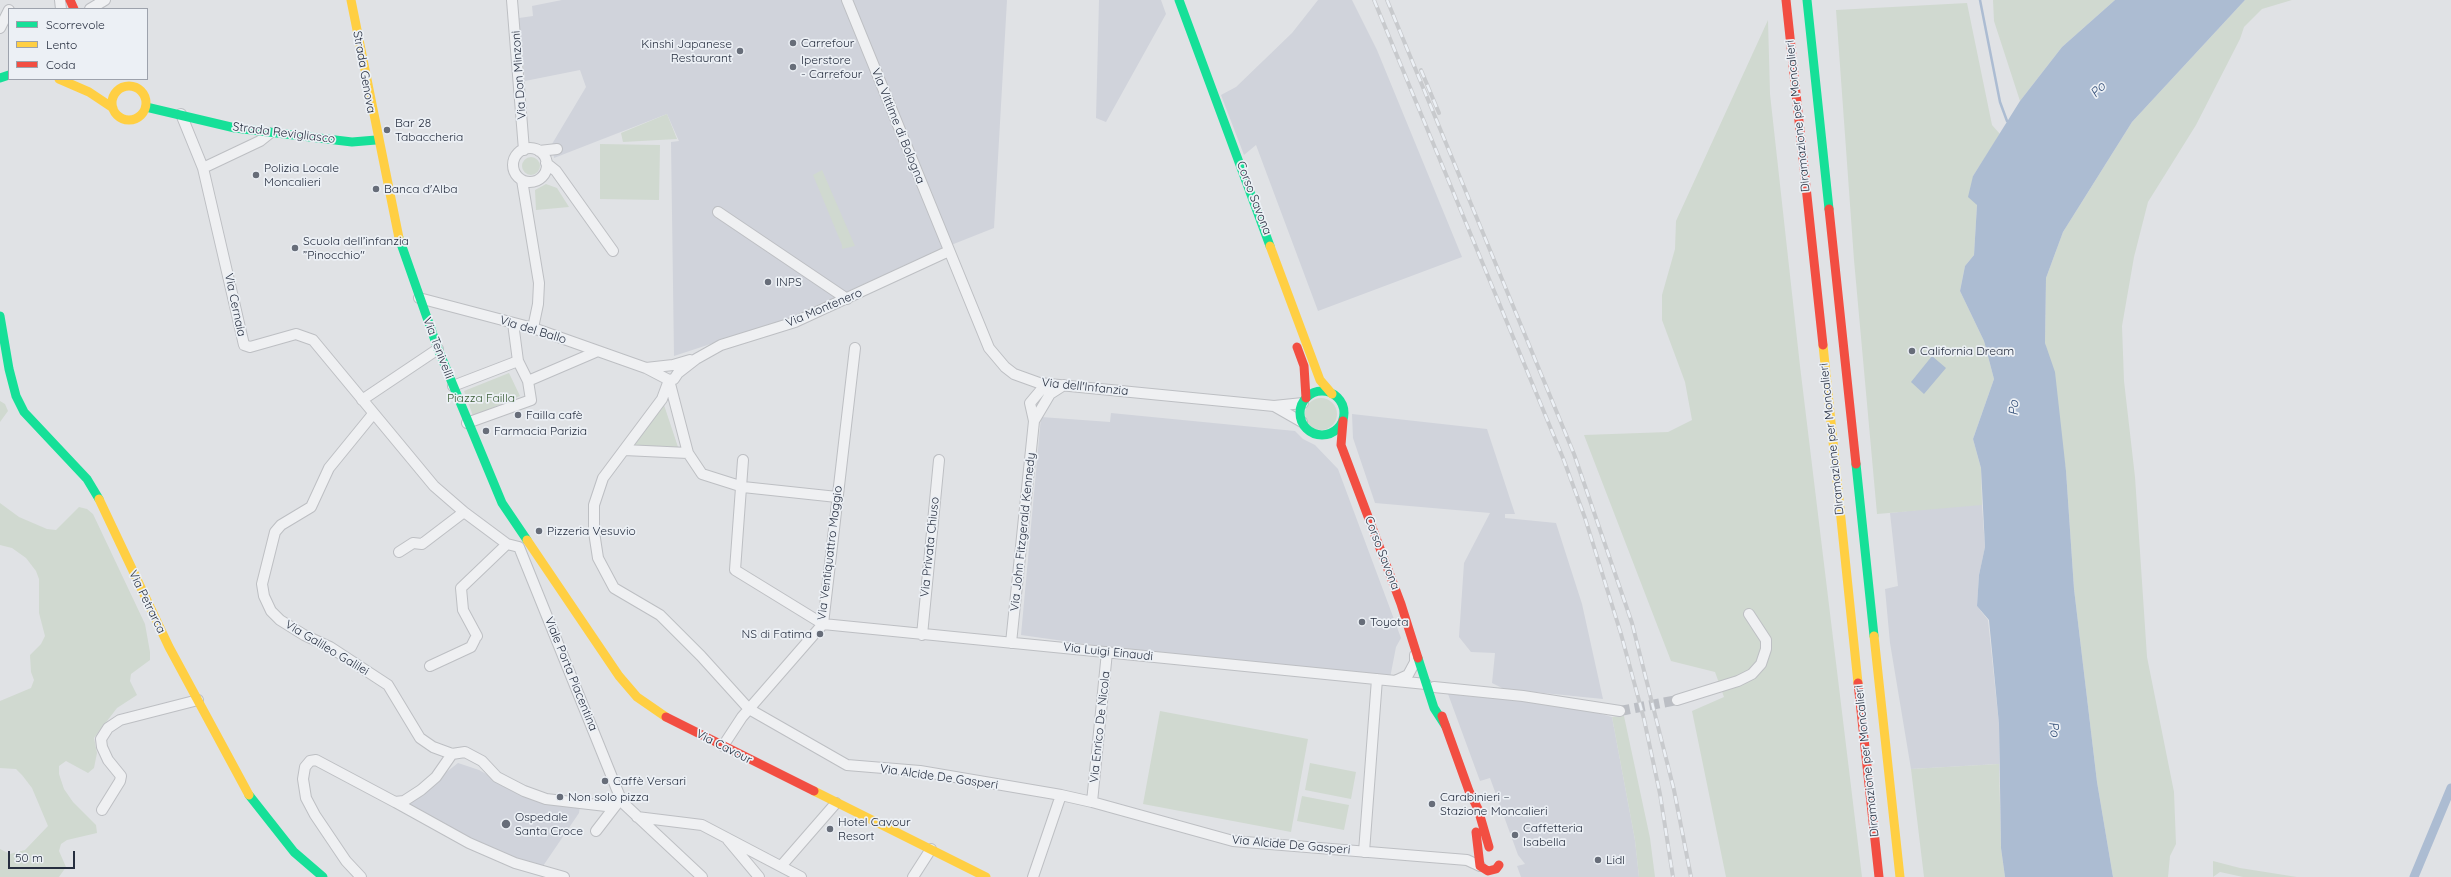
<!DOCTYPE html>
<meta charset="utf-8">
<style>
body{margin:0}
#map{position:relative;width:2451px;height:877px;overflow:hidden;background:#e0e2e5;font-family:Quicksand,sans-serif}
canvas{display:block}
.legend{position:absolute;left:8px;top:8px;width:140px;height:72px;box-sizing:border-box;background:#ecf0f5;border:1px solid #9da2ac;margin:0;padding:5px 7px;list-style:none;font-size:12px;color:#262e3f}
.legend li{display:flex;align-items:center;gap:8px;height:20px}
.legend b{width:20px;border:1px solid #9da2ac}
.scale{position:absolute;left:8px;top:851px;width:67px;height:18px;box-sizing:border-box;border:2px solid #262e3f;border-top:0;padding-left:5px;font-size:12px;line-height:14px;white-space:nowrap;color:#262e3f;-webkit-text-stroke:3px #ecf0f5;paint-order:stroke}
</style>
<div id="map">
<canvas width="2451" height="877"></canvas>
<ul class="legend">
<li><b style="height:5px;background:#16e098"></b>Scorrevole</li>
<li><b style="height:5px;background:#ffcf43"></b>Lento</li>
<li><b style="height:5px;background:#f24e42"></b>Coda</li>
</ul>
<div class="scale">50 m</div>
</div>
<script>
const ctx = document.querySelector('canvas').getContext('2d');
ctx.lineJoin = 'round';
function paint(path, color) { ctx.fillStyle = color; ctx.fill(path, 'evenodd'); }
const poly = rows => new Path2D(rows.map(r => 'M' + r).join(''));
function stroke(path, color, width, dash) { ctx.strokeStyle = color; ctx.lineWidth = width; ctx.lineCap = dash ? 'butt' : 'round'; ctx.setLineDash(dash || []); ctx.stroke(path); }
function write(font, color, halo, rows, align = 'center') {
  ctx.font = font + ' Quicksand,sans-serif'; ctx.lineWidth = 3.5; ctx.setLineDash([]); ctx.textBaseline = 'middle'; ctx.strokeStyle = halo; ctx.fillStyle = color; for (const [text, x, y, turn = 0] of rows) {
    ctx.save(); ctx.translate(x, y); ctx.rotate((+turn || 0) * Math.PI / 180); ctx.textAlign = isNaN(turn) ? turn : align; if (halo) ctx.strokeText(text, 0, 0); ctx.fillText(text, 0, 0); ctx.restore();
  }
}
paint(poly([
 [562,0,1007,0,994,228,941,249,787,319,674,356,671,142,679,141,667,114,554,158,552,144,586,87,580,70,525,81,519,18,533,16,532,6],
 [1099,0,1161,0,1166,14,1106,122,1096,118],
 [1318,0,1352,0,1377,50,1462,257,1318,311,1256,145,1244,155,1221,95,1236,87,1292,33],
 [1111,413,1295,431,1303,439,1315,445,1338,469,1401,638,1396,647,1390,678,1164,655,1021,635,1041,417,1110,422],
 [1352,414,1487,429,1515,514,1505,514,1505,518,1556,523,1582,604,1603,699,1504,689,1492,683,1495,653,1471,652,1459,637,1464,563,1490,513,1375,503,1353,438],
 [1962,505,1982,505,1985,547,1979,575,1977,606,1988,620,1999,724,1999,764,1911,769,1890,643,1885,589,1898,586,1890,513],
 [1448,694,1572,706,1612,717,1635,840,1639,877,1521,877,1517,866,1525,864,1518,855,1490,778,1480,781],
 [458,763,479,770,524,795,580,806,579,813,541,869,461,835,413,807,410,803,411,800]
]), '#d0d3db');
paint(poly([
 [1993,0,2115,0,2062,47,2020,101,1994,21],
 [2245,0,2292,0,2262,9,2244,27,2240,39,2196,125,2148,202,2134,257,2122,326,2124,381,2135,477,2147,657,2174,792,2176,844,2170,856,2168,877,2113,877,2097,782,2074,589,2066,471,2045,343,2046,278,2063,232,2132,122],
 [1967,3,1992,125,2000,134,1973,176,1977,205,1974,255,1965,266,1960,291,1984,341,1994,379,1973,439,1981,468,1982,505,1877,514,1854,260,1836,10],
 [1768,20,1770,94,1800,366,1862,877,1726,877,1692,711,1724,697,1715,672,1671,661,1584,435,1668,432,1692,420,1685,382,1662,320,1662,295,1675,249,1676,221],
 [667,114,677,139,623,142,621,133],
 [600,144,660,145,659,200,600,199],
 '522 166a9 9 0 1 1 18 0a9 9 0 1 1-18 0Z',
 [822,170,855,246,842,249,842,245,813,175],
 [546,184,557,188,569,207,536,210,535,190],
 [509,373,520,396,473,416,464,391],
 '1305 414a16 16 0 1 1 32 0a16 16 0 1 1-32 0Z',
 [0,401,5,404,8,411,0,422],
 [664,405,679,450,629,448],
 [0,503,19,517,47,529,56,530,79,507,87,509,93,514,145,624,150,652,150,660,131,674,130,681,137,695,117,708,94,738,97,753,94,768,88,773,66,761,59,766,59,774,64,789,73,802,96,825,97,833,67,840,61,844,59,851,66,867,59,877,0,877,0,849,10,854,25,850,48,826,32,788,22,775,16,769,0,768,0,701,31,688,34,680,31,672,30,655,41,644,45,636,39,613,39,579,36,571,26,558,12,548,0,545],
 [1160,711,1308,739,1291,832,1143,804],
 [1624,716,1650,838,1655,877,1639,877,1635,840,1612,717],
 [1310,763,1356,772,1351,799,1305,790],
 [1999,764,2001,848,2005,877,1924,877,1911,769],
 [1302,796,1349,805,1344,830,1297,821],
 [2213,861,2240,868,2297,877,2243,877,2220,872,2213,877]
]), '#d0d9d0');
paint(poly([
 [2115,0,2245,0,2132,122,2063,232,2046,278,2045,343,2055,372,2066,471,2074,589,2097,782,2113,877,2005,877,2001,848,1999,724,1989,620,1977,606,1979,575,1985,547,1981,468,1973,439,1994,379,1984,341,1960,291,1965,266,1974,255,1977,205,1968,197,1973,176,2020,101,2062,47],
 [1932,356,1946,368,1924,394,1911,382]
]), '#acbcd2');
stroke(poly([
 [1980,0,2000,102,2007,121]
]), '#acbcd2', 2.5);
stroke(poly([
 [2414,877,2451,788]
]), '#acbcd2', 9);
stroke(poly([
 [1620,711,1677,700]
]), '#bbbec4', 10, [10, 5]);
const street = poly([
 [60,0,61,9],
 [512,0,524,150],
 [847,0,989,348,1005,367,1014,374,1039,383,1274,406,1303,403],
 [90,9,105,0],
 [0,28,9,10],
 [181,114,203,168,244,345,250,347,296,334,313,340,434,486,464,512,507,544,519,547],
 '513 165a17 17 0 1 1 34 0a17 17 0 1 1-34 0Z',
 [539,151,557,149],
 [546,163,556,171,613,251],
 [203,168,260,141,270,133],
 [522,180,539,283,538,304,533,328],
 [718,212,847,299],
 [419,298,533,328,646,368,669,380,674,379,678,373,696,359,721,345,795,322,949,251],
 [513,323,518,361],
 [646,368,673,365,690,360],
 [669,380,662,399,603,478,594,505,594,532,598,558,614,588,660,615,701,656,749,709,847,765,920,771,1061,795,1092,802,1233,841,1467,860,1480,866],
 [669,380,688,453,702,474,743,487,837,497],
 [528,381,598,351],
 [453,386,518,361,528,381,531,400,467,423],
 [362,400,438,349],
 [1274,406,1302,422],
 [373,414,329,468,311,507,281,525,275,532,262,584,264,596,271,611,280,620,304,635,330,647,388,685,420,738,433,747,452,754,465,752,482,761,497,777,524,791,546,799,606,806,622,802],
 [1034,421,1030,403,1046,384],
 [624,450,688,453],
 [743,460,735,570,823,624,1426,684],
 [519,547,622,802,702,877],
 [399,552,413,543,422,544,464,512],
 [922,635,939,460],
 [477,636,463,610,461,588,507,544],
 [1011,643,1034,421,1050,394,1064,385],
 [430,666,471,647,475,639],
 [1395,681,1408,675,1415,662,1415,655],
 [1434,687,1523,696,1620,711],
 [1677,700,1738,681,1752,674,1761,664,1766,649,1766,640,1749,614],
 [723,746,742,717,823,624,855,348],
 [395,802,469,843,515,863,564,877],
 [1092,802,1107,652],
 [102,810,120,781,121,776,108,760,102,747,101,739,108,728,120,720,198,700],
 [637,817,702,825,801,877],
 [596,831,616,805],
 [728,840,759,877],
 [1364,852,1377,679],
 [782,865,836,803],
 [361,877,346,861,315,815,306,798,303,779,305,767,310,761,316,760,395,802,404,801,421,790,436,777,452,754],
 [913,877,931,849],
 [1033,877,1061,795]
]);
stroke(street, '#bdbfc3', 12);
stroke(street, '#eff0f2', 10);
stroke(poly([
 [1179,0,1270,246],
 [1807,0,1829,209],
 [0,78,9,75],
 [146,107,235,128,352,142,376,140],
 [399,238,438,349,502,503,527,540],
 [0,316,9,369,16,396,24,412,87,479,99,499],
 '1300 413a22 22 0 1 1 44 0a22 22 0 1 1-44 0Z',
 [1856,464,1874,636],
 [1418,658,1434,708,1445,725],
 [249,795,294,852,323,877]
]), '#16e098', 9);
stroke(poly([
 [351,0,399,238],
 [59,79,89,92,113,108],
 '112 103a17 17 0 1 1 34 0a17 17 0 1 1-34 0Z',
 [1270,246,1320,380,1332,394],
 [1823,345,1858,683],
 [99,499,169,647,249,795],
 [527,540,619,676,637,697,666,717],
 [1874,636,1900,877],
 [814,791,986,877]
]), '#ffcf43', 9);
stroke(poly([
 [70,0,74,9],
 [1786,0,1823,345],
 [1829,209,1856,464],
 [1297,347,1304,366,1306,398],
 [1343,421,1341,445,1401,604,1418,658],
 [1858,683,1879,877],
 [1442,716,1469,791,1478,809,1489,847],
 [666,717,814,791],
 [1476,832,1480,866,1488,871,1496,869,1499,865]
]), '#f24e42', 9);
const rail = poly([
 [1374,0,1563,458,1585,518,1621,634,1644,719,1660,794,1673,877],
 [1387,0,1574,454,1632,623,1674,790,1691,877],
 [1421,70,1439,113]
]);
stroke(rail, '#c8cacd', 4);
stroke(rail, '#ecf0f5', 2.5, [8]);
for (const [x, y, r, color] of [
 [793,43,4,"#676d79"],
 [740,51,4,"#676d79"],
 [793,67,4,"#676d79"],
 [387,130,4,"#676d79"],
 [256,175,4,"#676d79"],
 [376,189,4,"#676d79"],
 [295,248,4,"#676d79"],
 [768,282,4,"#676d79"],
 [1912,351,4,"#676d79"],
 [518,415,4,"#676d79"],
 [486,431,4,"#676d79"],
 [539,531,4,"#676d79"],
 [1362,622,4,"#676d79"],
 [820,634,4,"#676d79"],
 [605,781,4,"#676d79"],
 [560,797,4,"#676d79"],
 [1432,804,4,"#676d79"],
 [506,824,5,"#676d79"],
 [830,829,4,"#676d79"],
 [1515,835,4,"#676d79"],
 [1598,860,4,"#676d79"]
]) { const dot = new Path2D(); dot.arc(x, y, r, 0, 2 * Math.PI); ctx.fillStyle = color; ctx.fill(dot); stroke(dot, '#ecf0f5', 1.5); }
write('12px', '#262e3f', '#ecf0f5', [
 ["Carrefour",801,43],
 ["Kinshi Japanese",732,44,"right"],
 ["Restaurant",732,58,"right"],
 ["Iperstore",801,60],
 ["- Carrefour",801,74],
 ["Bar 28",395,123],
 ["Tabaccheria",395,137],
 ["Polizia Locale",264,168],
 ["Moncalieri",264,182],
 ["Banca d'Alba",384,189],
 ["Scuola dell’infanzia",303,241],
 ["”Pinocchio\"",303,255],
 ["INPS",776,282],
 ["California Dream",1920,351],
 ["Failla cafè",526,415],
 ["Farmacia Parizia",494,431],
 ["Pizzeria Vesuvio",547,531],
 ["Toyota",1370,622],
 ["NS di Fatima",812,634,"right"],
 ["Caffè Versari",613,781],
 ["Non solo pizza",568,797],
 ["Carabinieri –",1440,797],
 ["Stazione Moncalieri",1440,811],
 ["Ospedale",515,817],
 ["Santa Croce",515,831],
 ["Hotel Cavour",838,822],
 ["Resort",838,836],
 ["Caffetteria",1523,828],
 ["Isabella",1523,842],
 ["Lidl",1606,860]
], 'left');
write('12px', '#262e3f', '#ecf0f5', [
 ["Strada Genova",364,72,80],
 ["Via Don Minzoni",519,75,-94],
 ["Diramazione per Moncalieri",1798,116,-96],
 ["Via Vittime di Bologna",898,126,68],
 ["Strada Revigliasco",284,133,7],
 ["Corso Savona",1254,198,69],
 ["Via Cernaia",235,305,78],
 ["Via Montenero",824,308,-23],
 ["Via del Ballo",533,330,17],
 ["Via Tenivelli",438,348,69],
 ["Via dell'Infanzia",1085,387,6],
 ["Diramazione per Moncalieri",1832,439,-96],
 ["Via John Fitzgerald Kennedy",1023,532,-84],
 ["Via Privata Chiuso",930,547,-84],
 ["Via Ventiquattro Maggio",830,553,-83],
 ["Corso Savona",1382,553,69],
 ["Via Petrarca",147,602,64],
 ["Via Galileo Galilei",327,648,31],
 ["Via Luigi Einaudi",1108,652,6],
 ["Viale Porta Piacentina",571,674,68],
 ["Via Enrico De Nicola",1100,727,-84],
 ["Via Cavour",724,747,27],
 ["Diramazione per Moncalieri",1867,761,-96],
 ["Via Alcide De Gasperi",939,777,8],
 ["Via Alcide De Gasperi",1291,845,5]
]);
write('12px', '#385b33', '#ecf0f5', [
 ["Piazza Failla",481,398]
]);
write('italic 13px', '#2e4a74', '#ecf0f5', [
 ["Po",2098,90,-46],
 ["Po",2014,408,-89],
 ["Po",2054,729,82]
]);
</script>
